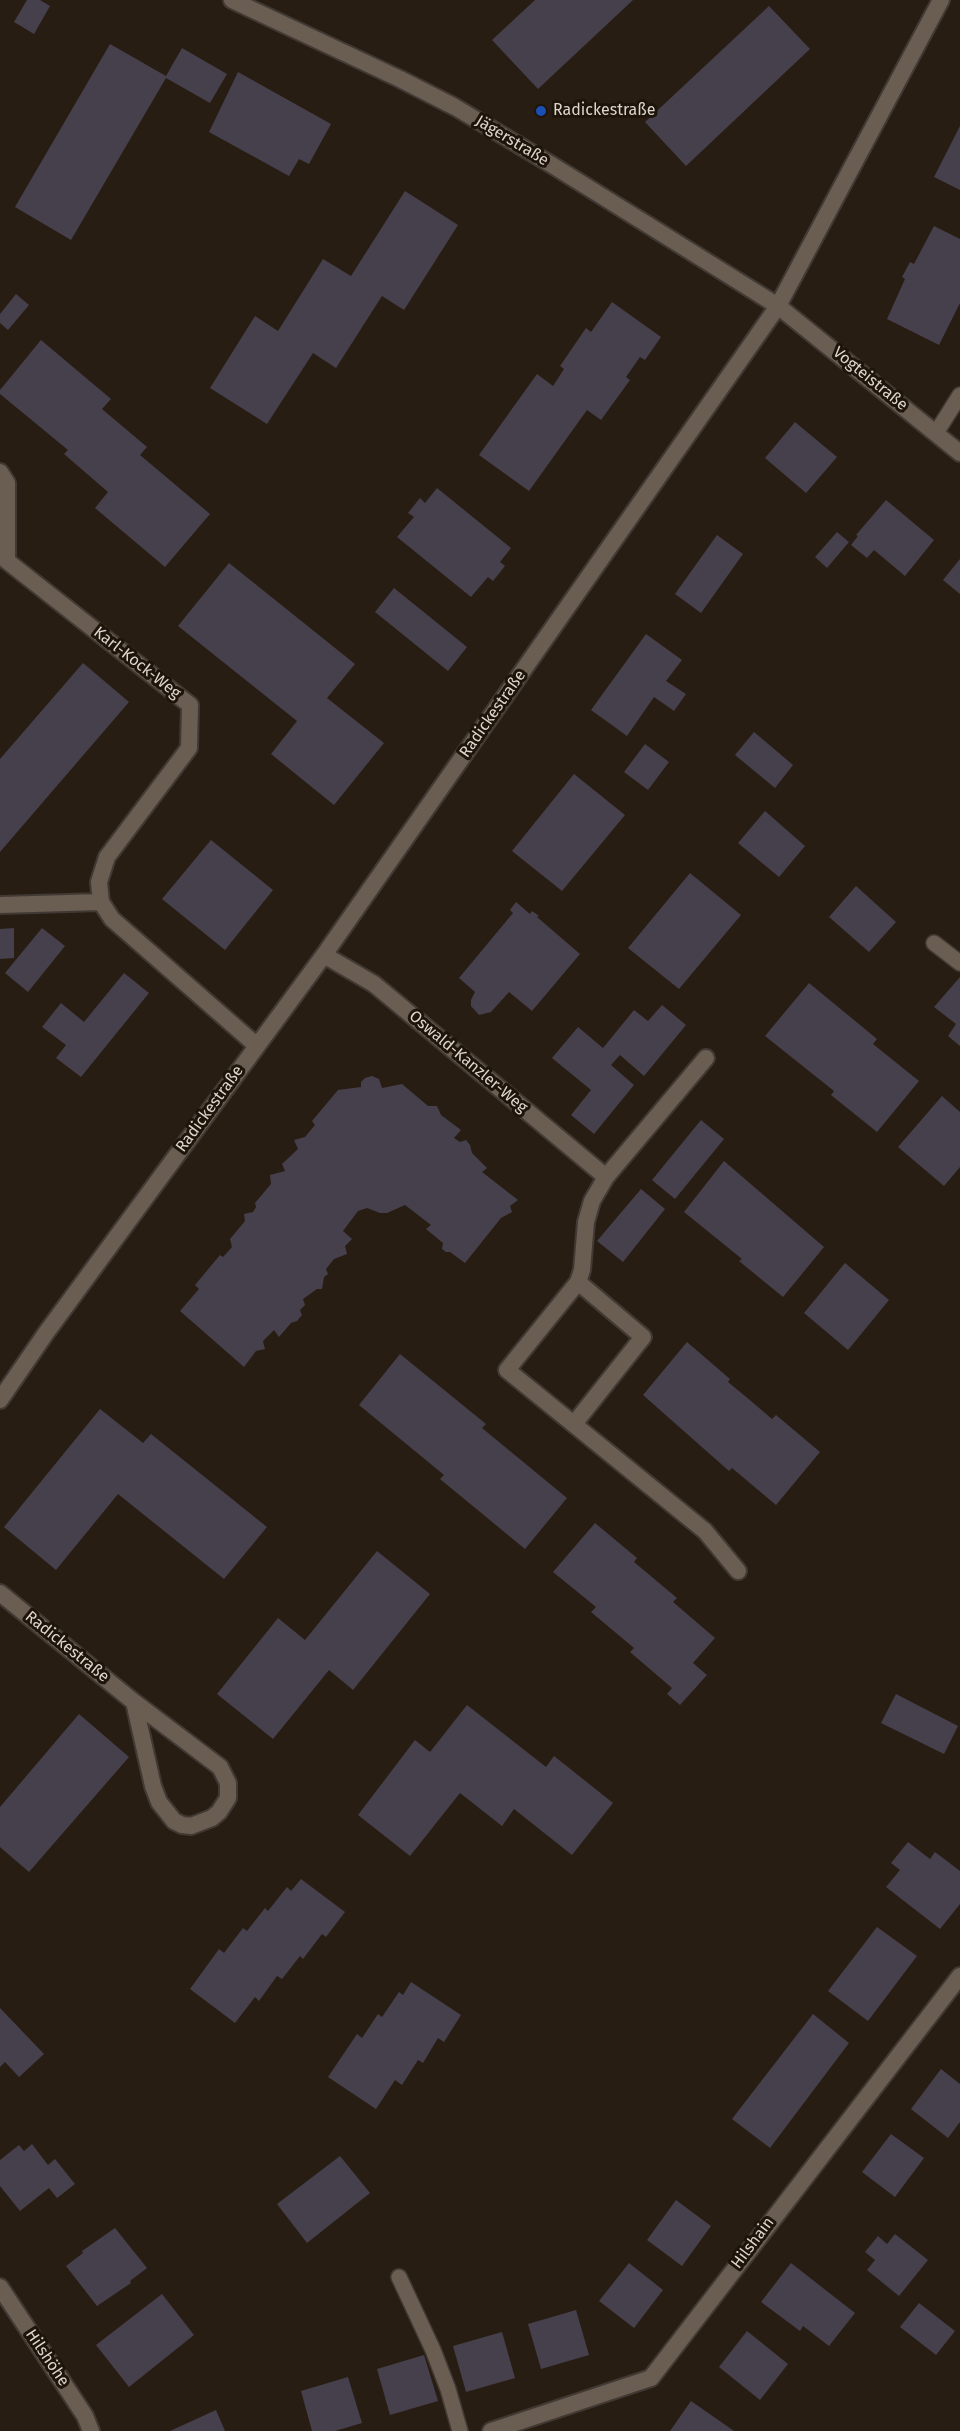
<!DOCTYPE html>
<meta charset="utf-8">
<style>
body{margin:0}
canvas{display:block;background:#271d13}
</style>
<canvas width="960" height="2431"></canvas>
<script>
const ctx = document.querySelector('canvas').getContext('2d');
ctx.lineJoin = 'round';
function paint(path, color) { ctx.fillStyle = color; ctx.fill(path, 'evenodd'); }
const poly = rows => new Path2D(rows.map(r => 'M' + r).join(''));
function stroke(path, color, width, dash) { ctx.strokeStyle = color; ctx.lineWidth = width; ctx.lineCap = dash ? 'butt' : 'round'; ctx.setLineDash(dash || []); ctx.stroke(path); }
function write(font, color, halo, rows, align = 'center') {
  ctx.font = font + ' "Fira Sans",sans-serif'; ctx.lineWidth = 6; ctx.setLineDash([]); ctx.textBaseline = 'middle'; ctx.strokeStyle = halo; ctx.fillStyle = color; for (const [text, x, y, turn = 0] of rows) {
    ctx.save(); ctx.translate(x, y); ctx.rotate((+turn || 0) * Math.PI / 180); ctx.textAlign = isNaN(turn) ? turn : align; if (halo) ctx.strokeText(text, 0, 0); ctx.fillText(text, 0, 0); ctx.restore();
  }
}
paint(poly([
 [27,0,40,0,50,6,34,34,14,22],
 [535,0,633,0,538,89,492,40],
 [769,6,810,49,686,166,645,122],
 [110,44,166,76,182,48,227,74,210,103,166,78,71,240,15,207],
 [238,72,331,124,309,164,299,159,289,176,209,132],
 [960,126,960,190,934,177],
 [405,191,458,225,404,310,382,296,336,368,313,353,267,424,210,388,255,316,278,331,323,259,351,276],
 [934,226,960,239,960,303,939,345,887,319,905,279,902,277,910,262,914,264],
 [16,294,29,305,8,330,0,323,0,314],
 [612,302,661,337,645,360,640,357,626,377,630,380,601,420,587,410,529,491,479,455,537,374,553,386,564,369,560,366,586,328,591,332],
 [41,340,111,399,102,409,147,447,140,455,210,514,165,567,95,508,108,492,64,454,68,450,0,394,0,390],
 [795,422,837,457,806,493,765,458],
 [437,488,511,548,500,562,505,566,493,581,488,577,471,597,397,537,414,517,408,513,420,498,425,503],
 [886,500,934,540,905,576,874,550,867,558,851,545,858,536,856,535],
 [837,532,849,542,827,568,815,557],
 [717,535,743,554,701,613,675,594],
 [960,559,960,594,943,580],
 [229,563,355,664,327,698,384,743,334,805,271,754,297,721,178,626],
 [394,588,467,647,448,671,375,612],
 [646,634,682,660,666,681,686,694,674,711,654,697,627,736,591,710],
 [83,663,129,702,0,852,0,759],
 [754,732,793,765,775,788,735,755],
 [645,744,669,762,648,790,624,772],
 [574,774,625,815,562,891,512,851],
 [765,811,805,846,779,877,738,843],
 [211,840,273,890,225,950,162,899],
 [690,873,741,915,679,989,628,948],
 [856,886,896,922,869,952,829,917],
 [516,902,530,914,532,911,539,916,537,917,580,954,532,1011,509,992,491,1012,479,1015,471,1006,471,1000,475,992,459,978,513,913,510,910],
 [14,928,14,958,0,959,0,929],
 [42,928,65,946,28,992,5,973],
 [124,973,149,993,81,1077,56,1058,66,1045,42,1027,61,1003,84,1022],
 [960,977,960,1046,948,1036,956,1024,934,1007],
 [809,983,877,1039,873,1044,919,1081,877,1132,831,1095,834,1091,765,1036],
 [662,1005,686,1025,644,1076,620,1055,611,1065,634,1085,594,1134,571,1115,591,1090,552,1058,578,1027,603,1048,634,1010,648,1021],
 [372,1076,379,1079,382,1088,402,1084,428,1106,437,1106,441,1115,461,1130,454,1138,460,1142,466,1140,470,1145,472,1153,487,1168,482,1172,518,1200,510,1206,512,1212,501,1218,465,1263,450,1252,446,1252,442,1249,443,1243,426,1229,431,1225,405,1205,387,1213,380,1213,367,1208,358,1211,343,1231,352,1239,345,1246,347,1254,334,1259,326,1269,328,1274,324,1277,322,1289,317,1289,303,1299,305,1305,300,1310,302,1315,297,1321,291,1323,279,1337,274,1330,263,1341,265,1349,256,1351,244,1367,180,1311,199,1289,195,1285,220,1255,223,1257,232,1247,230,1239,245,1221,244,1214,253,1212,256,1207,255,1203,271,1184,270,1175,285,1171,282,1164,298,1149,294,1140,305,1137,315,1125,312,1121,338,1090,361,1087,361,1082,365,1078],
 [942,1096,960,1112,960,1167,944,1186,898,1147],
 [701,1120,724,1139,675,1199,652,1180],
 [724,1161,824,1247,783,1297,739,1261,742,1259,684,1212],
 [641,1189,665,1209,623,1262,597,1241],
 [845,1263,889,1300,848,1350,804,1313],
 [687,1342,730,1379,728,1382,751,1401,772,1419,776,1415,820,1452,776,1505,732,1468,729,1471,643,1395],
 [400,1354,486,1424,482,1428,567,1498,525,1549,440,1479,444,1475,359,1405],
 [100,1409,143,1443,151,1434,267,1527,224,1579,118,1494,56,1570,4,1527],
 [595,1523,637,1558,634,1562,677,1598,673,1602,715,1638,693,1663,707,1675,680,1705,667,1694,672,1688,630,1652,634,1648,591,1612,596,1607,553,1572],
 [377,1551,430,1594,353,1690,329,1670,273,1739,217,1694,278,1618,305,1640],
 [896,1694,958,1726,944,1754,881,1723],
 [467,1705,546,1767,554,1756,613,1803,572,1855,514,1809,502,1826,460,1793,410,1856,358,1815,415,1740,430,1752],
 [79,1714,129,1757,29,1872,0,1847,0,1807],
 [908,1842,930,1859,935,1852,960,1871,960,1904,940,1929,886,1887,900,1870,891,1863],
 [301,1879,345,1912,326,1937,322,1934,303,1959,300,1956,282,1979,277,1976,259,2001,255,1997,235,2023,190,1989,219,1949,224,1953,243,1928,247,1931,265,1908,268,1911,287,1887,291,1891],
 [877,1927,917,1956,868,2021,828,1991],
 [411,1982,461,2015,444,2042,438,2038,423,2063,418,2060,402,2085,395,2080,376,2109,328,2077,357,2034,362,2038,378,2014,382,2017,399,1992,403,1995],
 [0,2008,44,2054,19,2077,5,2062,0,2067],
 [813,2014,849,2043,770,2148,732,2119],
 [941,2069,960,2084,960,2122,948,2138,911,2109],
 [891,2134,924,2158,895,2197,862,2172],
 [32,2144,48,2165,55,2159,75,2184,57,2198,49,2188,20,2211,0,2186,0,2160,19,2145,24,2151],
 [340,2156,370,2193,307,2243,277,2204],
 [676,2200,711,2226,682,2266,647,2240],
 [115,2228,147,2268,130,2281,131,2283,97,2306,66,2266,83,2253,82,2251],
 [895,2234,928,2260,899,2296,867,2270,875,2260,865,2252,878,2236,887,2244],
 [629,2263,663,2290,634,2328,599,2301],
 [791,2263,855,2313,829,2346,803,2326,800,2331,761,2302],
 [162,2294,194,2335,129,2387,96,2345],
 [919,2303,955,2331,936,2355,900,2327],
 [576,2310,589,2355,541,2369,528,2324],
 [747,2331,788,2364,760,2400,719,2367],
 [502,2332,515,2378,466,2392,453,2346],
 [424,2355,438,2401,390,2415,377,2369],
 [348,2377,362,2423,335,2431,312,2431,301,2391],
 [691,2401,734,2431,670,2431],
 [216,2410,225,2431,170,2431]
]), '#463f4c');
const service = poly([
 [936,433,960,395],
 [934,943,960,963],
 [399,2277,433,2350,448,2389,460,2431]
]);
const minor = poly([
 [0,472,7,483,7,561,190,705,189,748,107,857,99,882,101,902,0,905],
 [101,902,112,919,256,1045],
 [324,955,374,984,606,1177],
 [706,1058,606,1177,592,1201,586,1222,582,1270,578,1282,507,1370,705,1531,738,1571],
 [0,1400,46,1333,324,955,778,306,941,0],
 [574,1424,643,1337,578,1282],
 [0,1593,134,1702,220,1767,228,1783,228,1798,219,1812,212,1818,191,1826,182,1825,174,1821,159,1802,153,1786,134,1702],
 [0,2287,85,2416,91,2431],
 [491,2431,651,2378,960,1976]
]);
const tertiary = poly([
 [232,0,400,79,455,107,552,165,778,306,960,453]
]);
stroke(service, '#413933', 18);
stroke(minor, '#413933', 20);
stroke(tertiary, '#413933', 20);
stroke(service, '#6a5d52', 15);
stroke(minor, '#6a5d52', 16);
stroke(tertiary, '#6a5d52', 16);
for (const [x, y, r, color] of [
 [541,111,6,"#1a4fb4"]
]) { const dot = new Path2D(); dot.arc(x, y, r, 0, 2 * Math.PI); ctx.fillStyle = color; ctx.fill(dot); stroke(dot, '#1e140a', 2); }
write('16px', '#ddd6cf', '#1e140a', [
 ["Radickestraße",553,111]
], 'left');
write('16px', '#ddd6cf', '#1e140a', [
 ["Jägerstraße",512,141,31],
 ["Vogteistraße",870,379,39],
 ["Karl-Kock-Weg",137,663,38],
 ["Radickestraße",493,714,-55],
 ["Oswald-Kanzler-Weg",468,1062,40],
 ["Radickestraße",210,1109,-54],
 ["Radickestraße",67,1647,39],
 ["Hilshain",753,2243,-53],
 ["Hilshöhe",47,2358,56]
]);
</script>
